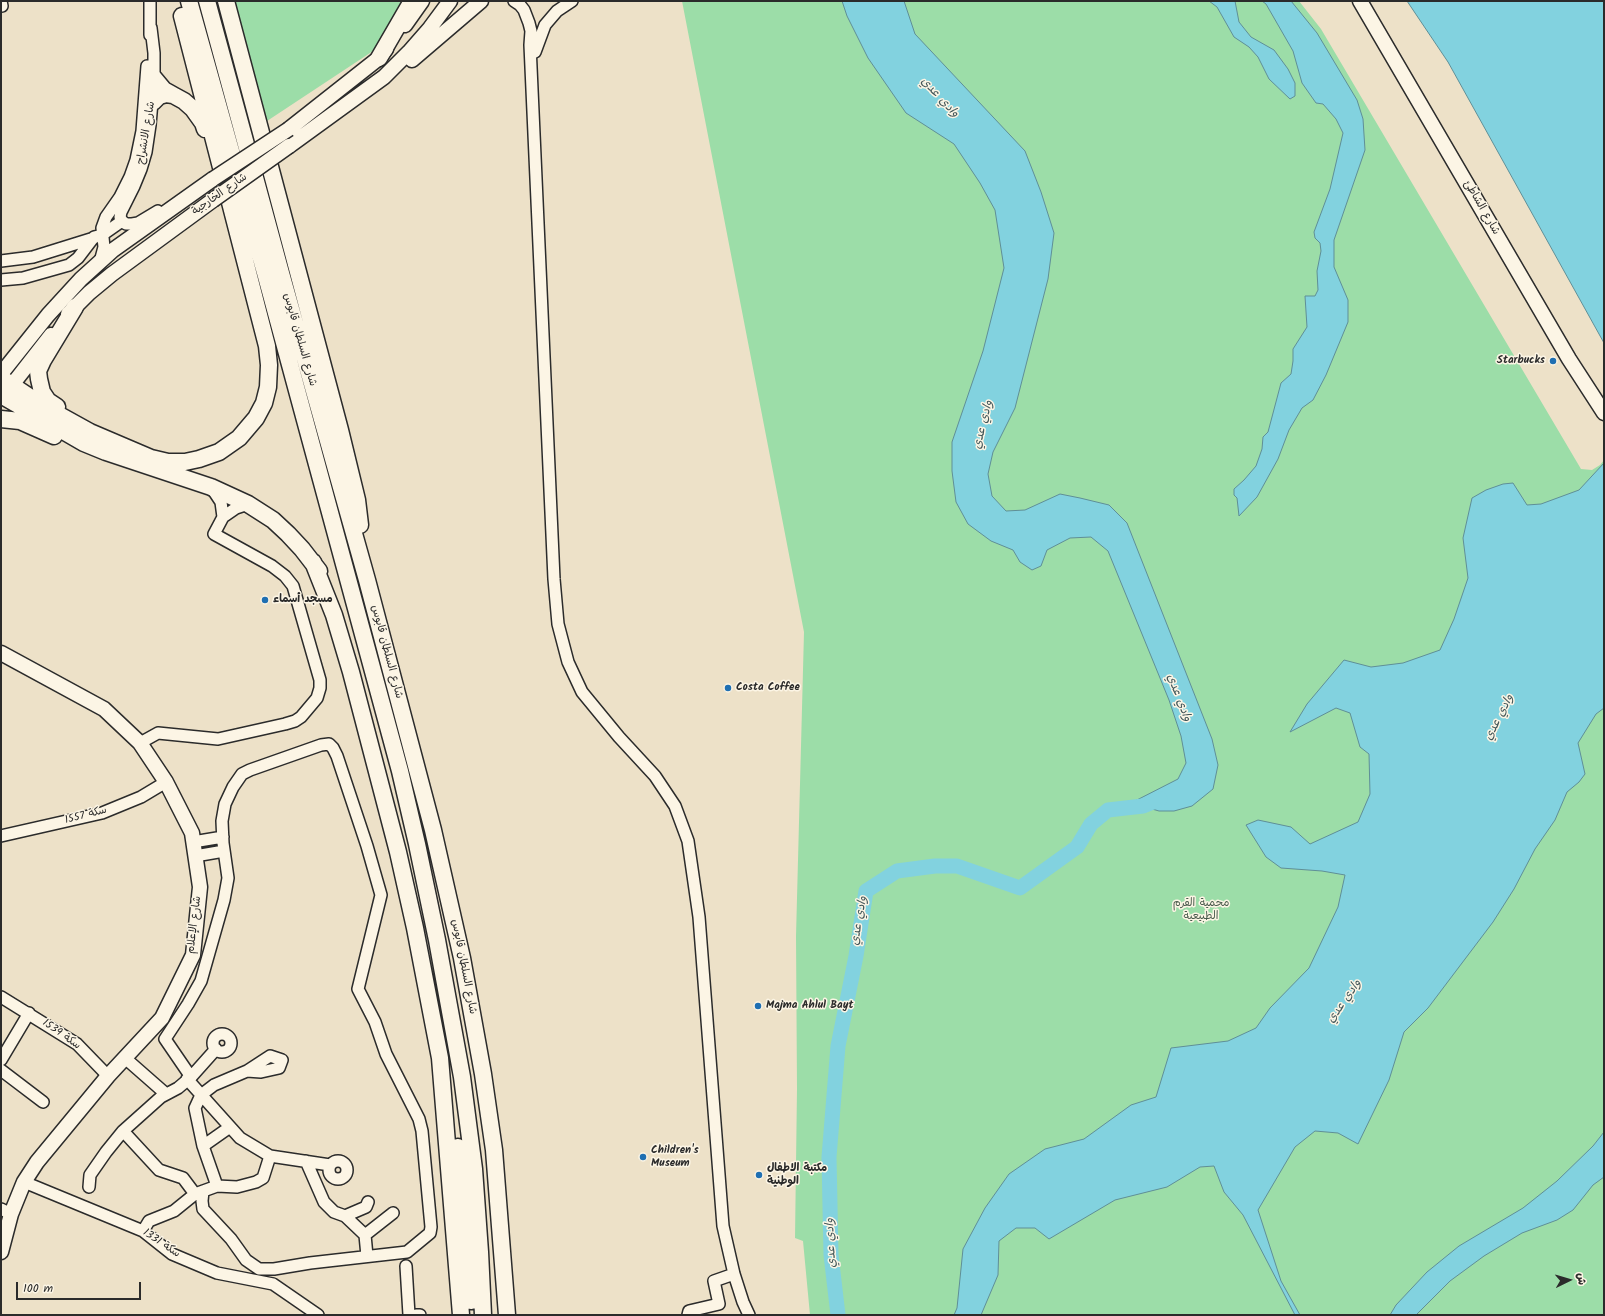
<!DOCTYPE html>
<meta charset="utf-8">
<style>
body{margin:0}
#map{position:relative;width:1605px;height:1316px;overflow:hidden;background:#ede1c8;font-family:Kalam,"Playpen Sans Arabic",sans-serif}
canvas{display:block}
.frame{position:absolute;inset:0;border:2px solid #2b2b2b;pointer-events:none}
.north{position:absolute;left:1549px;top:1260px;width:40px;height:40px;-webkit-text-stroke:3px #fcf5e5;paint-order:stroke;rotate:85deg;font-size:11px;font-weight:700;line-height:16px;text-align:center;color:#2b2b2b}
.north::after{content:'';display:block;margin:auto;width:14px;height:18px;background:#2b2b2b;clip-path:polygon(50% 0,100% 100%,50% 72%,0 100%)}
.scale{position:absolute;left:16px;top:1282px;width:125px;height:18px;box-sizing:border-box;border:2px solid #2b2b2b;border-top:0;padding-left:5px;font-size:12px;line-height:14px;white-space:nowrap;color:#2b2b2b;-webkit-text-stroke:3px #fcf5e5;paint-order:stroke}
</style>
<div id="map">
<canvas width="1605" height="1316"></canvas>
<div class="frame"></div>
<div class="north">ش</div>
<div class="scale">100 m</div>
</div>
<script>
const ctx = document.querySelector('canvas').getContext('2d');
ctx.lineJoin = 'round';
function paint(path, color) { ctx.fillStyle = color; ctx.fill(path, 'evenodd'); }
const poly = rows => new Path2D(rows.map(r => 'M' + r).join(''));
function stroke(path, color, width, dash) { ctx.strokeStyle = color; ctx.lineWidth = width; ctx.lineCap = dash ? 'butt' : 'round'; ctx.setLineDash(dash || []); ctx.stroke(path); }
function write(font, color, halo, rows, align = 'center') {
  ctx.font = font + ' Kalam,"Playpen Sans Arabic",sans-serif'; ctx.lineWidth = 3; ctx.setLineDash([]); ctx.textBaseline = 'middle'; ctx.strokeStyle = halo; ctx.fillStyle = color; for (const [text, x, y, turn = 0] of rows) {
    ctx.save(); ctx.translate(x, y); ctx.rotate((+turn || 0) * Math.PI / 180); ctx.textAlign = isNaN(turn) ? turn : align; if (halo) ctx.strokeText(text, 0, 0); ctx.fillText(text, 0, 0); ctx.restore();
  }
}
paint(poly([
 [232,1,405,1,373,51,264,123],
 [682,1,1299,1,1321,29,1581,469,1592,470,1600,465,1604,460,1604,1315,810,1315,803,1241,795,1238,797,1089,796,936,804,632]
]), '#9cdda8');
const water = poly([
 [842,1,904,1,915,34,1025,151,1041,192,1054,233,1048,279,1015,408,993,452,988,474,992,496,1006,511,1025,510,1060,494,1080,498,1109,505,1127,523,1212,739,1218,765,1213,789,1192,806,1174,811,1159,811,1131,803,1178,779,1186,763,1181,736,1169,700,1108,551,1091,537,1070,538,1047,550,1041,566,1032,570,1020,562,1013,550,991,541,968,524,956,502,952,471,952,442,983,351,1004,268,995,210,980,183,954,144,906,113,868,58,847,16,842,1],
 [1209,1,1235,1,1239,22,1251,37,1274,50,1288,69,1295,83,1295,96,1290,99,1269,79,1258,57,1249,47,1234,37,1217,7,1209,1],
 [1262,1,1291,1,1317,33,1357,100,1363,119,1365,150,1334,240,1334,267,1348,300,1348,322,1326,375,1313,400,1302,408,1289,430,1278,459,1257,497,1239,516,1237,498,1234,495,1234,489,1244,480,1256,466,1262,449,1263,437,1268,432,1281,383,1291,374,1293,361,1293,349,1307,327,1305,296,1315,296,1318,290,1317,271,1321,251,1320,243,1315,238,1314,232,1330,189,1343,133,1336,119,1323,104,1316,103,1302,83,1293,51,1266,4,1262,1],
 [1407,1,1604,1,1604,343,1448,62,1407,1],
 [1604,463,1604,708,1596,714,1578,743,1585,774,1579,782,1567,792,1555,820,1535,849,1514,889,1493,922,1428,1008,1404,1032,1389,1080,1358,1144,1338,1133,1315,1131,1295,1147,1258,1210,1281,1281,1300,1315,1295,1315,1243,1215,1224,1192,1214,1166,1200,1167,1167,1187,1115,1200,1049,1239,1035,1228,1016,1228,999,1241,998,1275,981,1315,954,1315,957,1308,963,1249,985,1208,1009,1174,1045,1149,1084,1139,1131,1105,1156,1097,1171,1048,1228,1041,1256,1028,1270,1008,1309,968,1338,907,1345,875,1322,871,1281,868,1266,857,1246,825,1258,820,1291,827,1310,844,1358,822,1370,794,1369,754,1360,747,1350,713,1336,708,1290,732,1307,704,1344,660,1371,667,1403,663,1440,650,1454,619,1468,578,1463,538,1472,498,1486,490,1503,484,1513,483,1527,505,1541,504,1579,490,1604,463],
 [1604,1132,1604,1177,1593,1185,1573,1210,1557,1220,1522,1233,1484,1256,1450,1281,1416,1315,1390,1315,1396,1305,1427,1272,1459,1246,1523,1208,1557,1181,1593,1146,1604,1132]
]);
paint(water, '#82d2df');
stroke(water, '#5f8f97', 1);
stroke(poly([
 [838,1315,831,1255,829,1157,838,1046,856,956,866,891,897,871,935,866,957,866,1020,888,1077,847,1091,824,1108,810,1143,806,1160,799]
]), '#82d2df', 15);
const minor = poly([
 [1,1,2,6],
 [514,1,520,5,524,10,529,23,531,31,530,45,554,579,558,624,568,662,582,692,619,737,655,776,675,806,688,841,699,917,723,1226,734,1274,743,1302,749,1315],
 [151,28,154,53,154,78,150,125,146,152,141,169,134,186,121,212,120,217,122,221,126,224,132,224,138,223,158,211],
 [150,35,150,1],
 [535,52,545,25,557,11,572,1],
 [1,261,33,257,94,238],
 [100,262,104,247,102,228,106,217,120,197,130,177,136,160,142,131,147,66],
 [1,280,23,278,69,265,78,258,94,237,102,235,122,221],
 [211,487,221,502,223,517],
 [140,743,158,733,218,739,285,724,295,721,301,717,317,698,320,688,320,680,293,586,285,576,272,566,214,534,223,517,236,508,248,504],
 [1,836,102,813,141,797,166,782],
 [193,842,223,837],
 [195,856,224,851],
 [1,997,77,1044,108,1076],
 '213 1043a9 9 0 1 1 18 0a9 9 0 1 1-18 0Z',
 [125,1058,166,1094],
 [1,1060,29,1013],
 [1,1070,43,1102],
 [191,1077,165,1039,188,1004,201,981,224,900,228,878,223,843,222,821,225,804,233,787,242,774,250,770,321,745,329,744,333,748,337,756,367,846,381,895,358,989,375,1022,386,1054,419,1119,422,1131,431,1227,430,1233,407,1252,310,1263,274,1269,259,1269,246,1260,231,1239,203,1209,202,1201,203,1191],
 [187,1079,240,1138,270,1156,330,1165],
 [123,1131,159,1170,183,1178,195,1194],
 [203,1146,230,1127],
 '329 1170a9 9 0 1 1 18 0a9 9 0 1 1-18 0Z',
 [306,1161,324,1202,334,1212,345,1216,365,1235,367,1256],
 [24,1182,143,1231,172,1254,217,1273,273,1284,318,1315],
 [217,1186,203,1146,195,1108,201,1095,214,1085,247,1071,261,1072,279,1068,282,1060,270,1056,247,1071],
 [89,1187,90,1175,106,1152,123,1131,161,1097,178,1088,191,1077,216,1049],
 [1,1209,11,1214],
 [345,1216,366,1207,368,1202],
 [143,1231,149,1221,174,1211,195,1194,217,1186,237,1187,256,1182,263,1178,270,1156],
 [365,1235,393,1213],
 [406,1266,409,1315],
 [416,1315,420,1315],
 [688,1315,689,1311,719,1304,714,1281,734,1274]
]);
const major = poly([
 [1360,1,1569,359,1604,413],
 [405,25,422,1],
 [412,60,481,1],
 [289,129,379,58,386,49],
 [289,146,384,77,409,52,430,28,450,1],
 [68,314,89,293,112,274,213,200],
 [1,374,48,315,81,279,113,250,213,179],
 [5,394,51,335],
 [1,653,104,709,140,743,166,782,192,833,200,887,193,955,162,1018,108,1076,37,1162,24,1182,11,1214,1,1252]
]);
const highway = poly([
 [189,1,266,276,400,771,417,844,437,940,462,1077,474,1169,480,1252,483,1315],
 [207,1,281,273,367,580,433,830,462,958,483,1074,494,1150,507,1315],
 [226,1,340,430,357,500,360,525],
 [379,58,412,1],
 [154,78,164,90,173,95],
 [153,102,159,96,166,94,173,95,184,101,193,109,203,123,205,129],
 [1,378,43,406,90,432,151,458,168,462,185,462,199,459,219,452,239,438,256,418,264,403,268,387,269,365,267,346,182,16],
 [1,395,84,443,106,452,211,487,248,504,273,520,288,534,302,549,319,571],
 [57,407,48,401,42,392,39,379,38,371,43,360,75,307],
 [1,419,20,421,54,436],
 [313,562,334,615,351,672,398,852,415,928,440,1058,461,1315],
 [458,1147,471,1301]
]);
stroke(minor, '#2b2b2b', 14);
stroke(major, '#2b2b2b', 17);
stroke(highway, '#2b2b2b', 19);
stroke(minor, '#fcf5e5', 11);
stroke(major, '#fcf5e5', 14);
stroke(highway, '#fcf5e5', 16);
const majorBridge = poly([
 [213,179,289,129],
 [213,200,289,146]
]);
stroke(majorBridge, '#2b2b2b', 17, []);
stroke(majorBridge, '#fcf5e5', 14);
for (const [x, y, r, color] of [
 [1553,361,4,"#1f6fb2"],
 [265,600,4,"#1f6fb2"],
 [728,688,4,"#1f6fb2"],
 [758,1006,4,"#1f6fb2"],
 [643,1157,4,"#1f6fb2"],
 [759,1175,4,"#1f6fb2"]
]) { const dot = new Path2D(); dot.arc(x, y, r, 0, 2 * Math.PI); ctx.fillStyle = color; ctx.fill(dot); stroke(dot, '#fcf5e5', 1.5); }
write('11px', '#2b2b2b', '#fcf5e5', [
 ["شارع الانشراح",147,133,-80],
 ["شارع الخارجية",220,195,-35],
 ["شارع الشاطئ",1481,208,60],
 ["شارع السلطان قابوس",299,340,74],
 ["شارع السلطان قابوس",386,652,75],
 ["سكة 1557",86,816,-15],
 ["شارع الإعلام",195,925,-83],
 ["شارع السلطان قابوس",463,967,79],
 ["سكة 1539",61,1035,35],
 ["سكة 1331",161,1244,34]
]);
write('bold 11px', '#2b2b2b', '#fcf5e5', [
 ["Starbucks",1545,361,"right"],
 ["مسجد أسماء",273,600],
 ["Costa Coffee",736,688],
 ["Majma Ahlul Bayt",766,1006],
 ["Children's",651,1151],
 ["Museum",651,1164],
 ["مكتبة الاطفال",767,1169],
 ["الوطنية",767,1182]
], 'left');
write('11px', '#47584a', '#fcf5e5', [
 ["محمية القرم",1201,904],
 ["الطبيعية",1201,917]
]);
write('italic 12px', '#415558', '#fcf5e5', [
 ["وادي عدي",939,98,47],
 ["وادي عدي",984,425,-76],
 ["وادي عدي",1178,698,69],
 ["وادي عدي",1500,718,-63],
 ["وادي عدي",860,921,-80],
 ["وادي عدي",1345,1002,-55],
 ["وادي عدي",832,1243,-93]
]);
</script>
